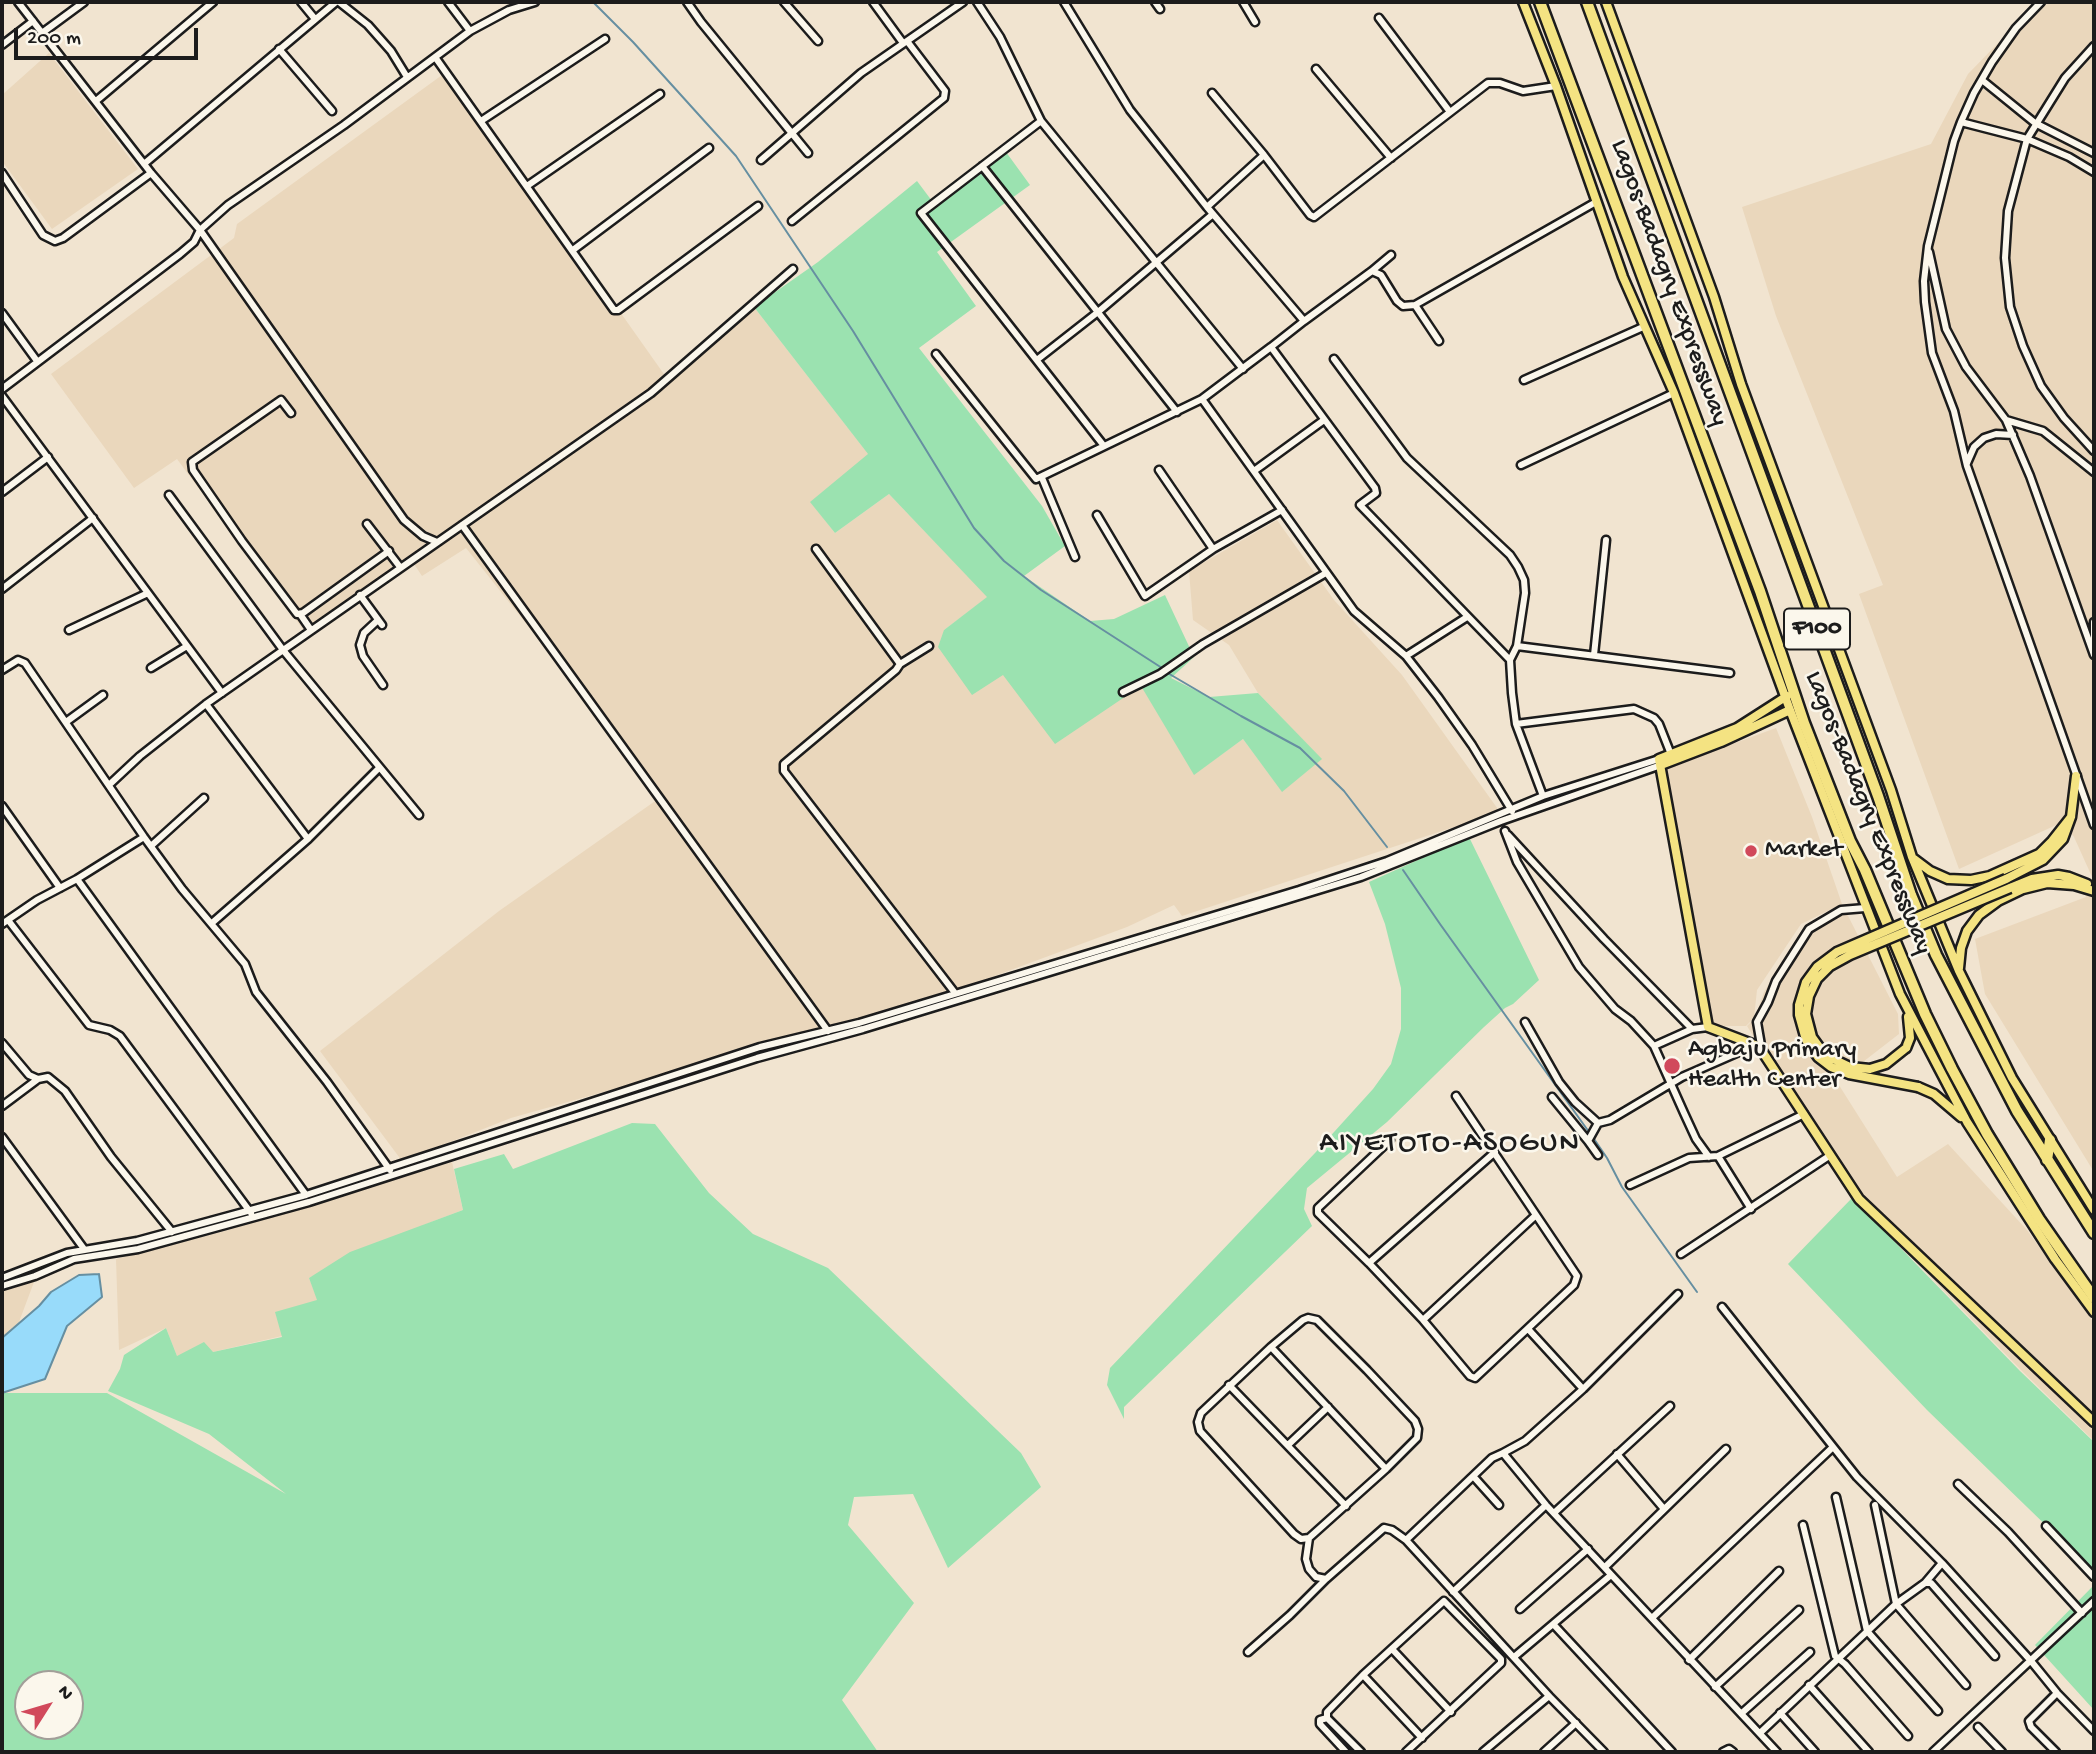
<!DOCTYPE html>
<style>
body{margin:0}
#map{position:relative;width:2096px;height:1754px;overflow:hidden;background:#f1e4d0;font-family:"Gochi Hand",sans-serif}
canvas{display:block}
.frame{position:absolute;inset:0;border:4px solid #1c1c1c;pointer-events:none}
.north{position:absolute;left:14px;top:1670px;width:70px;height:70px;box-sizing:border-box;background:#fbf7ec;border:2px solid #a29f99;border-radius:50%;rotate:53deg;font-size:19px;font-weight:700;line-height:28px;text-align:center;color:#1c1c1c}
.north::after{content:'';display:block;margin:auto;width:24px;height:32px;background:#d1495b;clip-path:polygon(50% 0,100% 100%,50% 72%,0 100%)}
.scale{position:absolute;left:14px;top:28px;width:184px;height:32px;box-sizing:border-box;border:4px solid #1c1c1c;border-top:0;padding-left:9px;font-size:21px;line-height:24px;white-space:nowrap;color:#1c1c1c;-webkit-text-stroke:5px #fbf7ec;paint-order:stroke}
</style>
<div id="map">
<canvas width="2096" height="1754"></canvas>
<div class="frame"></div>
<div class="north">N</div>
<div class="scale">200 m</div>
</div>
<script>
const ctx = document.querySelector('canvas').getContext('2d');
ctx.lineJoin = 'round';
function paint(path, color) { ctx.fillStyle = color; ctx.fill(path, 'evenodd'); }
const poly = rows => new Path2D(rows.map(r => 'M' + r).join(''));
function stroke(path, color, width, dash) { ctx.strokeStyle = color; ctx.lineWidth = width; ctx.lineCap = dash ? 'butt' : 'round'; ctx.setLineDash(dash || []); ctx.stroke(path); }
function write(font, color, halo, rows, align = 'center') {
  ctx.font = font + ' "Gochi Hand",sans-serif'; ctx.lineWidth = 5; ctx.setLineDash([]); ctx.textBaseline = 'middle'; ctx.strokeStyle = halo; ctx.fillStyle = color; for (const [text, x, y, turn = 0] of rows) {
    ctx.save(); ctx.translate(x, y); ctx.rotate((+turn || 0) * Math.PI / 180); ctx.textAlign = isNaN(turn) ? turn : align; if (halo) ctx.strokeText(text, 0, 0); ctx.fillText(text, 0, 0); ctx.restore();
  }
}
paint(poly([
 [2038,2,2094,2,2094,1172,1985,994,1975,939,2086,897,2093,879,2074,837,2063,822,1959,869,1859,594,1883,585,1776,316,1742,207,1931,144,1968,74],
 [49,53,138,169,52,229,2,161,2,95],
 [449,70,666,377,754,307,869,455,811,502,835,533,889,494,988,597,944,630,1003,675,1141,685,1194,774,1243,739,1282,791,1321,759,1258,693,1229,645,1193,620,1189,571,1277,520,1334,600,1402,675,1500,812,1182,916,1174,905,1127,927,927,1001,511,1118,402,1161,320,1051,499,911,658,799,583,695,466,548,422,576,412,561,305,632,177,459,134,488,51,374,234,238,237,224],
 [1776,728,1812,817,1842,904,1801,924,1757,990,1754,1018,1746,1026,1712,1026,1683,884,1667,768],
 [1843,906,1898,1014,1899,1034,1837,1082,1897,1177,1948,1144,2027,1230,2094,1323,2094,1441,2021,1370,1852,1197,1747,1026,1755,1018,1764,992,1804,927],
 [452,1162,463,1210,426,1224,309,1278,318,1300,282,1336,213,1352,177,1356,166,1328,119,1350,116,1259,225,1231],
 [33,1268,34,1282,19,1322,2,1338,2,1279]
]), '#ead7bc');
paint(poly([
 [1006,152,1030,185,937,252,976,306,919,348,1042,506,1065,546,1024,576,1090,621,1114,619,1165,595,1194,657,1171,678,1209,697,1258,693,1322,759,1282,792,1243,739,1194,775,1141,686,1055,744,1003,675,972,695,938,647,944,630,987,597,889,494,835,533,810,502,868,454,754,307,818,262,917,181,935,205],
 [1469,837,1539,980,1513,1004,1505,1008,1484,1027,1387,1122,1307,1188,1304,1209,1312,1226,1124,1407,1124,1419,1107,1385,1110,1368,1315,1153,1373,1089,1391,1064,1401,1029,1401,988,1385,924,1369,882],
 [632,1123,655,1124,709,1193,753,1234,828,1268,1021,1453,1041,1487,948,1568,913,1494,854,1497,848,1525,914,1603,842,1700,878,1752,2,1752,2,1393,107,1393,286,1494,209,1434,108,1391,120,1369,124,1355,166,1328,177,1356,204,1342,213,1352,282,1337,275,1312,317,1300,309,1278,350,1252,463,1210,454,1169,504,1154,513,1169],
 [28,1684,70,1684,70,1726,28,1726],
 [1852,1198,2020,1371,2094,1442,2094,1572,1927,1410,1788,1264],
 [2094,1585,2094,1710,2035,1645]
]), '#9be2b0');
const water = poly([
 [99,1274,102,1297,67,1326,45,1379,2,1393,2,1338,39,1306,51,1292,79,1275,99,1274]
]);
paint(water, '#98dbfa');
stroke(water, '#668fa1', 2);
stroke(poly([
 [593,2,633,42,736,156,853,331,974,528,1004,561,1041,590,1162,668],
 [1166,672,1241,716,1300,748,1344,791,1387,847],
 [1403,870,1440,924,1589,1132],
 [1592,1136,1607,1158,1622,1187,1697,1292]
]), '#668fa1', 2);
const minor = poly([
 [18,2,151,173,200,230,404,520,423,536,437,542],
 [301,2,315,19],
 [339,2,368,25,391,51,407,77],
 [448,2,470,31],
 [687,2,701,22,808,153],
 [784,2,818,41],
 [873,2,903,43],
 [977,2,1000,37,1041,121,1243,369],
 [1064,2,1130,110,1207,207,1304,321,1271,347],
 [1155,2,1160,9],
 [1243,2,1255,22],
 [2041,2,2016,28,1992,62,1974,93,1961,122,1954,141,1928,246,1924,281,1925,302,1932,353,1954,411,1967,466,2094,825],
 [1379,18,1450,112],
 [42,33,84,2],
 [2,45,33,21],
 [2094,46,2065,78,2027,139,2008,211,2005,258,2010,307,2023,346,2041,386,2064,418,2094,451],
 [279,49,332,111],
 [435,57,614,310,618,310,758,206],
 [1316,69,1391,158],
 [1982,80,2035,123,2094,153],
 [1212,93,1264,155,1310,215,1314,217,1488,83,1500,83,1523,91,1556,86],
 [96,101,213,2],
 [481,121,605,39],
 [1041,121,921,213,1104,446],
 [1961,122,2027,139,2069,157,2094,172],
 [761,160,861,73,963,2],
 [144,164,336,2],
 [982,166,1177,412],
 [2,173,43,235,55,241,63,238,151,173],
 [527,186,660,94],
 [1207,207,1264,155],
 [792,221,944,98,945,91,907,41],
 [573,250,709,148],
 [1929,252,1946,329,1966,367,2006,420,2030,476,2094,655],
 [1372,271,1391,255],
 [1415,305,1439,341],
 [2,313,37,361],
 [1304,321,1372,271,1381,275,1397,301,1403,306,1415,305,1596,202],
 [936,354,1036,479,1202,399,1271,347,1375,488,1376,493,1360,505,1510,660],
 [1038,359,1098,312,1213,214],
 [1334,359,1407,458,1510,555,1518,567,1524,580,1525,593,1517,646,1510,660,1512,693,1516,724,1543,796],
 [1524,380,1643,327],
 [2,389,180,254,194,242,200,230,228,205,344,125,470,31,509,10,535,2],
 [2,396,222,693],
 [1202,399,1354,611,1406,656,1438,697,1472,745,1512,811],
 [291,413,281,400,192,462,193,470,242,541,297,614,303,613,389,551],
 [2006,420,2043,431,2094,472],
 [1967,463,1974,447,1984,438,1996,434,2013,435],
 [1521,465,1674,393],
 [1159,470,1213,549],
 [1254,471,1324,420],
 [1042,478,1075,557],
 [2,492,48,457],
 [169,495,283,650,419,815],
 [1097,515,1145,596,1213,549,1282,510],
 [367,524,400,567],
 [462,525,828,1031],
 [816,549,900,664,896,670,784,764,784,771,955,993],
 [2,589,93,518],
 [360,595,382,625],
 [300,614,311,630],
 [378,620,364,633,360,645,363,656,383,685],
 [2094,622,2094,641],
 [69,630,148,593],
 [1517,646,1730,673],
 [1594,655,1606,540],
 [1406,656,1467,617],
 [900,664,929,646],
 [151,668,187,646],
 [2,670,18,660,25,663,144,837,182,889,245,964,256,992,327,1082,390,1170],
 [1123,692,1160,674,1203,644,1326,573],
 [206,704,308,839],
 [66,722,103,695],
 [1516,724,1634,709,1654,718,1659,724,1672,757],
 [109,785,140,756,206,704,651,393,793,269],
 [2,806,60,888],
 [1505,831,1517,862,1579,967,1615,1009,1631,1021,1654,1046,1684,1113,1696,1139,1709,1157],
 [1508,835,1604,939,1692,1029],
 [151,846,204,798],
 [77,879,144,837],
 [8,920,89,1025,110,1030,120,1036,251,1213],
 [212,923,308,839,379,768],
 [2,924,37,900,77,879,306,1195],
 [1525,1022,1559,1082,1575,1102,1598,1123,1610,1120,1682,1077,1755,1045],
 [2,1043,29,1075,38,1079,2,1106],
 [1654,1046,1692,1029,1708,1027],
 [1762,1051,1757,1022,1768,1002,1776,981,1809,929,1841,910,1865,908],
 [38,1079,48,1077,65,1091,111,1157,172,1232],
 [1552,1097,1588,1141],
 [1598,1123,1588,1141,1598,1155],
 [2,1137,84,1249],
 [1390,1140,1318,1208,1318,1213,1369,1263,1423,1320,1470,1376,1475,1378,1574,1285,1577,1276,1456,1096],
 [1718,1156,1751,1209],
 [1630,1185,1689,1158,1718,1156,1804,1114],
 [1681,1254,1829,1156],
 [1369,1263,1495,1152],
 [2,1278,67,1253,137,1241,306,1195,760,1047,859,1023,1299,890,1387,861,1543,796,1659,759],
 [2,1286,35,1276,74,1259,138,1249,309,1202,757,1058,863,1029,1361,877,1501,821,1661,765],
 [1722,1307,1857,1477,1942,1563,2031,1661,2057,1693,2094,1731],
 [1423,1320,1536,1215],
 [1529,1330,1583,1389],
 [1271,1347,1386,1469],
 [1229,1385,1346,1506],
 [1288,1445,1328,1407],
 [1503,1453,1525,1441,1583,1389,1678,1294],
 [1617,1454,1664,1509],
 [1473,1476,1499,1505],
 [1958,1484,2008,1532,2082,1613],
 [1836,1497,1867,1631,1938,1711],
 [1875,1505,1896,1604,1966,1685],
 [1554,1513,1670,1406],
 [1803,1525,1835,1656,1845,1664,1908,1736],
 [2046,1526,2094,1577],
 [1309,1538,1386,1469,1417,1438,1418,1429,1415,1421,1367,1370,1317,1320,1308,1318,1303,1320,1271,1347,1201,1413,1198,1422,1200,1431,1294,1534,1301,1539,1309,1538,1306,1559,1309,1569,1316,1577,1326,1579,1384,1528,1392,1530,1406,1540,1549,1696,1604,1752],
 [1406,1540,1492,1458,1503,1453,1546,1505,1777,1752],
 [1605,1567,1726,1449],
 [1925,1583,1931,1583,1995,1656],
 [1453,1592,1546,1505],
 [1520,1609,1588,1549],
 [1653,1617,1833,1447],
 [1554,1625,1672,1752],
 [1392,1649,1451,1712],
 [1248,1652,1290,1615,1326,1579],
 [1514,1657,1611,1575],
 [1689,1660,1779,1571],
 [1363,1675,1422,1738],
 [1809,1685,1869,1752],
 [1715,1687,1799,1610],
 [1742,1713,1810,1652],
 [1780,1713,1815,1752],
 [1327,1718,1320,1720,1320,1724,1346,1752],
 [1978,1727,2002,1752],
 [1760,1733,1896,1604,1925,1583,1942,1563],
 [1361,1752,1327,1718,1327,1712,1363,1675,1444,1601,1501,1659,1501,1663,1406,1752],
 [1483,1752,1549,1696],
 [1544,1752,1576,1723],
 [1723,1752,1729,1749,1733,1752],
 [1933,1752,2094,1601],
 [2056,1752,2031,1727,2029,1721,2057,1693]
]);
const major = poly([
 [1523,2,1556,86,1623,277,1674,393,1790,710,1900,994,1967,1122,2055,1259,2094,1312],
 [1606,2,1714,297,1741,384,1891,790,1912,857,1959,971,2012,1078,2094,1210],
 [1787,696,1737,728,1659,759,1708,1027,1755,1045,1762,1051,1859,1199,2094,1422],
 [1661,765,1721,742,1790,710],
 [1914,859,1930,871,1948,879,1971,880,1990,876,2039,854,2052,841,2071,817],
 [2006,879,2043,860,2063,839,2071,817,2076,776],
 [2010,888,2032,879,2058,875,2069,877,2087,884],
 [1959,968,1961,948,1967,931,1979,915,1998,901,2023,889,2047,883,2074,885,2094,891],
 [1906,1048,1910,1038,1908,1017],
 [1918,1087,1934,1094,1961,1117]
]);
const highway = poly([
 [1540,2,1760,591,1804,723,1850,841,1865,870,1925,1014,1952,1069,1987,1134,2039,1219,2094,1298],
 [1587,2,1878,796,1911,895,1936,955,2017,1111,2094,1233],
 [2047,1160,2050,1140]
]);
stroke(minor, '#1c1c1c', 11);
stroke(major, '#1c1c1c', 13);
stroke(highway, '#1c1c1c', 15);
stroke(minor, '#fbf7ec', 6);
stroke(major, '#f4e382', 8);
stroke(highway, '#f4e382', 10);
const majorBridge = poly([
 [1906,1048,1886,1064,1870,1069,1850,1067,1825,1055,1812,1037,1806,1014,1809,996,1817,979,1830,966,1850,955,2010,888],
 [1918,1087,1849,1074,1831,1067,1818,1057,1806,1040,1799,1015,1799,1005,1806,982,1817,967,1837,952,2006,879]
]);
stroke(majorBridge, '#1c1c1c', 13, []);
stroke(majorBridge, '#f4e382', 8);
for (const [x, y, r, color] of [
 [1751,851,7,"#d1495b"],
 [1672,1066,9,"#d1495b"]
]) { const dot = new Path2D(); dot.arc(x, y, r, 0, 2 * Math.PI); ctx.fillStyle = color; ctx.fill(dot); stroke(dot, '#fbf7ec', 2.5); }
for (const [x, y, w] of [
 [1817,629,66]
]) { const box = new Path2D(); box.roundRect(x - w / 2, y - 20.5, w, 41, 5); ctx.fillStyle = '#fbf7ec'; ctx.fill(box); stroke(box, '#1c1c1c', 2); }
write('bold 24px', '#1c1c1c', null, [
 ["F100",1817,629]
]);
write('26px', '#1c1c1c', '#fbf7ec', [
 ["Lagos-Badagry Expressway",1668,283,70],
 ["Lagos-Badagry Expressway",1867,813,68]
]);
write('26px', '#1c1c1c', '#fbf7ec', [
 ["Market",1765,851],
 ["Agbaju Primary",1688,1051],
 ["Health Center",1688,1081]
], 'left');
ctx.letterSpacing = '2px';
write('30px', '#1c1c1c', '#fbf7ec', [
 ["AIYETOTO-ASOGUN",1450,1145]
]);
ctx.letterSpacing = '0px';
</script>
